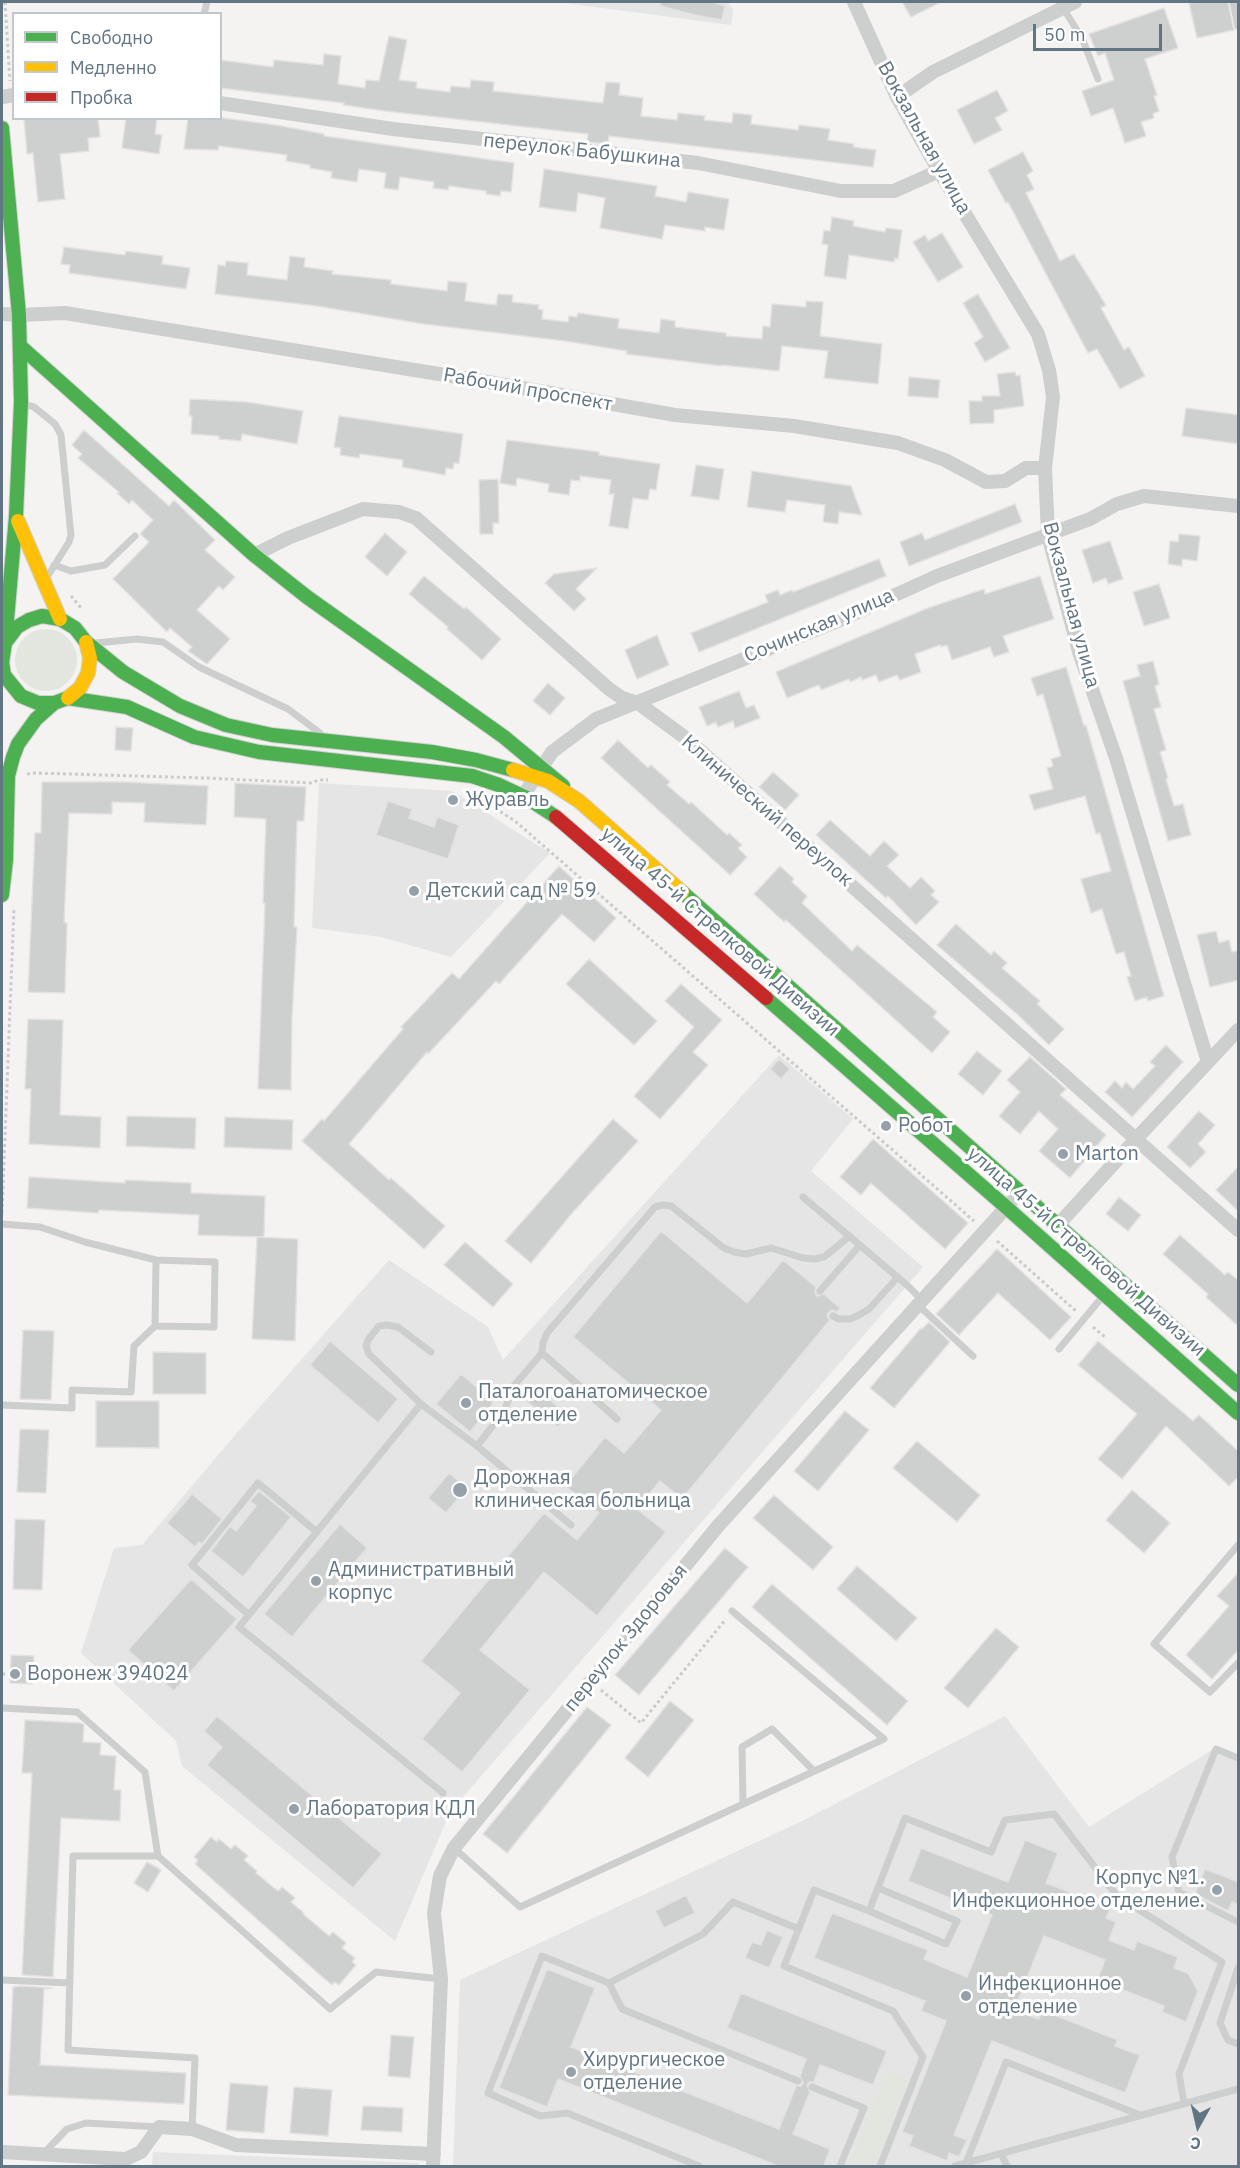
<!DOCTYPE html>
<meta charset="utf-8">
<style>
body{margin:0}
#map{position:relative;width:1240px;height:2168px;overflow:hidden;background:#f4f3f1;font-family:"IBM Plex Sans",sans-serif}
canvas{display:block}
.frame{position:absolute;inset:0;border:3px solid #627583;pointer-events:none}
.legend{position:absolute;left:12px;top:12px;width:210px;height:108px;box-sizing:border-box;background:#fff;border:2px solid #c0c8cd;margin:0;padding:8px 10px;list-style:none;font-size:18px;color:#627583}
.legend li{display:flex;align-items:center;gap:12px;height:30px}
.legend b{width:30px;border:2px solid #c0c8cd}
.north{position:absolute;left:1168px;top:2096px;width:60px;height:60px;-webkit-text-stroke:4px #fff;paint-order:stroke;rotate:188deg;font-size:16px;font-weight:700;line-height:24px;text-align:center;color:#627583}
.north::after{content:'';display:block;margin:auto;width:21px;height:27px;background:#627583;clip-path:polygon(50% 0,100% 100%,50% 72%,0 100%)}
.scale{position:absolute;left:1033px;top:24px;width:129px;height:27px;box-sizing:border-box;border:3px solid #627583;border-top:0;padding-left:8px;font-size:18px;line-height:21px;white-space:nowrap;color:#627583;-webkit-text-stroke:4px #fff;paint-order:stroke}
</style>
<div id="map">
<canvas width="1240" height="2168"></canvas>
<div class="frame"></div>
<ul class="legend">
<li><b style="height:8px;background:#4caf50"></b>Свободно</li>
<li><b style="height:8px;background:#ffc107"></b>Медленно</li>
<li><b style="height:8px;background:#c62828"></b>Пробка</li>
</ul>
<div class="north">С</div>
<div class="scale">50 m</div>
</div>
<script>
const ctx = document.querySelector('canvas').getContext('2d');
ctx.lineJoin = 'round';
function paint(path, color) { ctx.fillStyle = color; ctx.fill(path, 'evenodd'); }
const poly = rows => new Path2D(rows.map(r => 'M' + r).join(''));
function stroke(path, color, width, dash) { ctx.strokeStyle = color; ctx.lineWidth = width; ctx.lineCap = dash ? 'butt' : 'round'; ctx.setLineDash(dash || []); ctx.stroke(path); }
function write(font, color, halo, rows, align = 'center') {
  ctx.font = font + ' "IBM Plex Sans",sans-serif'; ctx.lineWidth = 6; ctx.setLineDash([]); ctx.textBaseline = 'middle'; ctx.strokeStyle = halo; ctx.fillStyle = color; for (const [text, x, y, turn = 0] of rows) {
    ctx.save(); ctx.translate(x, y); ctx.rotate((+turn || 0) * Math.PI / 180); ctx.textAlign = isNaN(turn) ? turn : align; if (halo) ctx.strokeText(text, 0, 0); ctx.fillText(text, 0, 0); ctx.restore();
  }
}
paint(poly([
 [557,2,728,2,733,10,731,25],
 [319,783,452,791,550,853,451,957,381,937,312,928],
 [779,1055,853,1119,811,1171,923,1267,450,1812,395,1941,182,1766,176,1741,81,1653,114,1548,142,1545,236,1434,389,1260,488,1327,503,1360],
 [1005,1716,1089,1827,1215,1748,1238,1756,1238,2166,453,2166,460,1980,800,1822],
 [153,2152,419,2163,419,2166,152,2166]
]), '#e4e5e4');
paint(poly([
 '15 660a31 31 0 1 1 62 0a31 31 0 1 1-62 0Z',
 [888,2071,909,2079,873,2166,850,2166]
]), '#e3e6df');
const building = poly([
 [660,2,713,2,725,6,722,20,699,16,660,6,660,2],
 [902,2,941,2,911,17,902,2],
 [1197,2,1228,2,1234,30,1197,38,1189,3,1197,2],
 [1164,8,1178,48,1145,59,1157,95,1154,96,1159,111,1153,114,1154,118,1141,122,1146,136,1125,143,1113,108,1091,116,1082,91,1114,80,1105,53,1098,56,1089,34,1164,8],
 [389,36,407,40,399,80,417,82,416,88,450,92,451,86,470,88,471,80,494,82,493,91,603,103,606,82,620,83,619,95,643,98,641,116,677,120,678,113,705,116,704,120,732,123,733,113,752,115,751,124,798,130,799,125,830,129,828,140,854,144,853,147,876,150,873,167,609,136,608,144,587,142,588,134,385,111,343,105,344,103,220,88,220,60,273,67,274,60,323,65,324,54,341,56,338,84,365,88,366,80,379,81,389,36],
 [997,90,1008,111,995,118,1002,130,974,144,957,110,997,90],
 [24,118,98,118,100,137,88,138,89,151,60,154,65,199,38,202,33,153,27,154,24,118],
 [126,118,157,118,155,134,162,135,159,154,122,148,126,118],
 [188,118,223,118,276,125,324,134,324,136,514,163,511,192,501,191,500,196,486,194,486,191,449,186,448,190,433,188,434,182,400,177,398,190,384,188,386,173,359,169,357,182,331,178,332,172,310,168,310,165,286,161,287,155,219,146,218,150,184,149,188,118],
 [1023,152,1033,171,1027,175,1034,189,1026,193,1060,261,1074,254,1106,305,1101,308,1124,350,1129,347,1145,376,1120,389,1097,349,1088,353,1008,202,1006,203,988,170,1023,152],
 [544,169,657,186,655,196,686,202,688,192,729,199,724,230,705,227,705,231,665,225,662,239,600,228,605,198,578,193,576,212,539,207,544,169],
 [832,217,854,221,853,226,885,232,886,228,902,230,898,259,895,258,894,262,849,255,846,279,824,276,828,245,822,244,824,230,830,231,832,217],
 [942,233,963,267,938,282,913,242,925,235,928,241,942,233],
 [64,247,125,255,126,251,163,256,162,264,190,268,186,289,69,273,70,265,61,264,64,247],
 [290,256,305,258,304,267,333,271,332,274,391,280,391,284,447,291,448,281,467,283,465,301,496,305,498,294,513,295,512,302,539,305,538,309,543,310,542,319,568,322,569,316,577,317,578,313,619,319,618,328,659,333,661,319,675,321,675,327,726,333,726,336,762,339,763,326,770,327,772,304,806,307,806,301,823,302,820,336,882,344,878,384,824,378,828,351,782,346,779,371,722,365,722,366,626,354,627,351,565,341,424,324,317,306,215,294,218,265,225,266,226,261,248,263,247,275,287,280,290,256],
 [978,294,1010,348,985,362,974,343,983,337,963,303,978,294],
 [1015,372,1016,376,1020,375,1024,406,994,410,994,423,970,424,969,401,982,401,982,396,1000,396,997,374,1015,372],
 [909,377,940,380,938,398,908,396,909,377],
 [190,399,247,402,303,411,297,444,242,434,241,441,219,439,219,436,191,434,192,416,189,416,190,399],
 [1186,408,1239,415,1239,444,1182,436,1186,408],
 [339,416,463,434,459,463,454,463,453,469,446,468,445,475,402,467,403,460,360,454,359,458,340,455,341,448,334,447,339,416],
 [84,430,169,506,174,500,215,540,205,550,235,577,223,590,219,586,197,610,230,639,207,664,188,651,192,647,170,628,167,632,113,579,149,542,140,534,153,520,132,500,129,504,117,493,119,492,78,458,82,454,72,445,84,430],
 [507,440,599,452,599,455,660,464,656,490,650,489,648,500,633,498,628,529,609,526,614,494,609,494,611,480,580,476,580,481,571,480,569,495,548,492,549,484,517,478,516,486,500,483,507,440],
 [696,465,724,469,719,500,691,496,696,465],
 [752,471,851,486,862,515,839,512,838,524,823,522,825,505,787,500,785,512,747,507,752,471],
 [498,479,499,523,493,523,493,534,480,534,479,480,498,479],
 [1015,504,1022,522,909,566,900,542,922,533,925,540,1015,504],
 [385,533,407,552,387,576,365,557,385,533],
 [1179,534,1200,536,1197,561,1182,559,1182,566,1168,564,1170,541,1178,542,1179,534],
 [1110,541,1123,579,1108,584,1106,578,1093,583,1082,550,1110,541],
 [879,559,886,576,699,652,691,633,768,602,765,595,778,590,780,595,792,590,793,592,879,559],
 [597,568,576,589,586,599,574,611,545,583,554,574,597,568],
 [424,576,464,609,466,607,501,639,482,660,447,629,448,627,409,594,424,576],
 [1040,576,1054,619,1003,636,1009,652,994,657,990,647,952,660,947,645,941,647,940,645,915,654,921,672,900,680,897,675,879,682,876,675,862,680,861,677,850,682,849,679,821,690,819,685,787,698,776,672,928,608,984,589,985,594,1040,576],
 [1159,584,1170,618,1144,626,1133,592,1159,584],
 [657,635,669,665,637,679,625,650,657,635],
 [1153,661,1159,684,1155,686,1161,707,1154,709,1166,750,1160,752,1168,778,1166,779,1174,806,1183,804,1191,835,1168,841,1123,681,1140,676,1137,665,1153,661],
 [1066,667,1084,726,1086,725,1164,996,1148,1001,1147,997,1135,1001,1127,977,1131,976,1124,952,1116,954,1102,909,1091,913,1081,879,1111,871,1100,833,1096,834,1085,796,1034,810,1029,795,1053,789,1047,768,1053,766,1051,759,1061,756,1043,694,1037,696,1031,678,1066,667],
 [548,683,565,698,550,715,533,701,548,683],
 [739,691,746,708,754,705,760,718,735,728,733,721,718,727,716,722,707,726,699,707,739,691],
 [116,727,133,728,131,751,115,750,116,727],
 [618,740,648,768,651,765,670,782,667,785,689,804,691,802,727,835,729,833,742,845,738,848,747,857,730,875,601,758,618,740],
 [773,772,799,795,785,810,759,787,773,772],
 [42,782,124,782,208,786,206,825,144,822,145,803,112,802,112,814,69,813,64,923,67,923,65,993,28,992,35,833,41,833,42,782],
 [235,783,306,787,304,821,297,821,294,927,297,927,292,1018,291,1090,258,1089,265,903,263,903,266,819,234,817,235,783],
 [388,801,412,809,409,818,434,827,437,817,459,825,448,859,376,835,388,801],
 [830,820,870,856,884,841,899,855,887,866,910,888,921,877,935,891,931,895,939,902,916,925,888,896,886,898,816,835,830,820],
 [559,866,616,918,594,942,562,914,499,984,496,981,428,1054,427,1052,349,1144,389,1180,391,1178,445,1226,424,1249,302,1141,322,1119,324,1121,403,1029,401,1027,452,973,459,979,559,866],
 [780,866,794,879,792,882,807,896,802,903,852,951,857,945,937,1012,933,1017,950,1032,932,1053,786,920,784,922,754,894,780,866],
 [956,924,991,955,994,951,1007,963,1002,968,1040,1001,1037,1004,1064,1029,1049,1045,1017,1014,937,945,956,924],
 [1216,931,1219,943,1229,940,1232,952,1239,950,1239,980,1210,987,1197,935,1216,931],
 [589,959,657,1021,634,1045,566,984,589,959],
 [681,984,722,1020,693,1052,708,1065,660,1119,634,1096,694,1027,665,1001,681,984],
 [28,1019,63,1020,60,1115,101,1117,100,1148,29,1144,31,1089,25,1089,28,1019],
 [1166,1045,1183,1062,1132,1117,1105,1092,1115,1081,1122,1088,1126,1082,1133,1089,1155,1066,1150,1062,1166,1045],
 [977,1051,1002,1071,983,1095,958,1074,977,1051],
 [1030,1057,1066,1089,1060,1095,1106,1135,1070,1178,1039,1151,1058,1129,1039,1111,1020,1134,999,1116,1020,1092,1007,1080,1030,1057],
 [779,1059,790,1069,781,1079,770,1069,779,1059],
 [1199,1111,1215,1125,1198,1144,1206,1152,1190,1168,1167,1147,1199,1111],
 [127,1116,196,1118,195,1149,126,1146,127,1116],
 [225,1117,293,1120,292,1150,224,1147,225,1117],
 [613,1119,638,1141,573,1212,531,1263,505,1241,613,1119],
 [873,1139,968,1223,945,1249,871,1183,861,1195,840,1177,873,1139],
 [1239,1166,1239,1212,1216,1190,1239,1166],
 [29,1177,125,1183,125,1180,191,1183,191,1193,265,1196,264,1237,198,1235,199,1215,99,1210,98,1213,27,1208,29,1177],
 [1119,1197,1141,1215,1128,1231,1106,1214,1119,1197],
 [661,1231,747,1303,783,1260,816,1287,815,1292,817,1296,824,1294,840,1308,837,1312,832,1310,828,1313,827,1317,830,1320,682,1499,660,1481,637,1509,666,1532,597,1616,544,1572,480,1650,530,1690,462,1772,422,1739,460,1693,421,1661,544,1513,577,1540,599,1513,565,1486,605,1437,624,1453,661,1410,573,1337,661,1231],
 [1180,1235,1225,1275,1228,1272,1239,1281,1239,1327,1206,1297,1208,1294,1163,1254,1180,1235],
 [257,1237,298,1239,295,1341,252,1339,257,1237],
 [465,1242,513,1284,493,1307,444,1265,465,1242],
 [997,1249,1071,1317,1050,1340,998,1293,959,1335,936,1314,997,1249],
 [929,1322,950,1342,894,1408,870,1388,921,1328,922,1329,929,1322],
 [23,1330,54,1331,51,1400,20,1399,23,1330],
 [330,1341,398,1399,378,1423,310,1365,330,1341],
 [1098,1341,1193,1421,1199,1415,1239,1452,1239,1476,1229,1486,1166,1426,1122,1479,1098,1459,1137,1414,1078,1365,1098,1341],
 [153,1352,206,1353,206,1394,153,1394,153,1352],
 [461,1374,492,1400,492,1405,470,1432,436,1404,461,1374],
 [538,1390,568,1415,558,1427,528,1402,538,1390],
 [96,1401,159,1401,159,1448,96,1447,96,1401],
 [845,1411,869,1430,818,1491,794,1471,845,1411],
 [20,1429,49,1430,46,1493,17,1492,20,1429],
 [917,1441,980,1495,957,1522,893,1468,917,1441],
 [449,1473,467,1488,446,1513,428,1498,449,1473],
 [1132,1490,1170,1523,1144,1553,1106,1520,1132,1490],
 [259,1491,291,1517,243,1577,211,1551,230,1526,236,1531,256,1506,250,1501,259,1491],
 [192,1494,222,1519,202,1544,199,1542,195,1547,167,1523,192,1494],
 [774,1495,833,1547,813,1570,753,1518,774,1495],
 [15,1519,45,1520,42,1590,13,1589,15,1519],
 [340,1524,367,1548,292,1637,264,1614,340,1524],
 [725,1548,748,1567,639,1695,615,1675,725,1548],
 [857,1566,917,1618,896,1641,837,1589,857,1566],
 [1239,1572,1239,1649,1212,1679,1186,1655,1229,1606,1217,1596,1239,1572],
 [191,1579,237,1619,174,1691,128,1650,191,1579],
 [772,1584,908,1701,887,1725,752,1607,772,1584],
 [996,1628,1019,1647,968,1708,944,1688,996,1628],
 [11,1655,34,1656,32,1684,10,1683,11,1655],
 [670,1701,694,1720,648,1777,625,1758,670,1701],
 [587,1707,611,1725,507,1853,483,1834,587,1707],
 [217,1716,382,1854,353,1888,207,1765,222,1747,204,1731,217,1716],
 [25,1720,81,1723,84,1725,83,1742,101,1743,100,1755,116,1756,114,1790,121,1790,120,1821,61,1818,53,1977,22,1975,32,1773,22,1773,25,1720],
 [211,1837,217,1842,219,1839,231,1849,235,1845,248,1856,244,1860,257,1871,256,1873,278,1891,282,1887,295,1898,291,1902,304,1913,303,1914,329,1936,333,1932,346,1943,342,1948,355,1958,352,1962,356,1965,339,1985,334,1982,332,1985,319,1974,195,1864,198,1860,194,1857,211,1837],
 [1025,1840,1058,1853,1046,1883,1111,1908,1106,1918,1116,1922,1109,1940,1134,1950,1137,1941,1178,1957,1174,1968,1188,1973,1198,1991,1186,2022,1162,2012,1164,2006,1097,1980,1105,1960,1044,1936,1014,2010,1039,2019,1042,2010,1118,2040,1115,2046,1140,2055,1125,2093,992,2041,954,2135,967,2140,959,2157,949,2153,947,2161,909,2146,913,2136,902,2132,946,2021,921,2011,925,2001,814,1958,832,1913,928,1950,924,1959,967,1977,992,1915,908,1881,921,1848,1008,1882,1025,1840],
 [147,1862,161,1870,148,1892,134,1883,147,1862],
 [1205,1869,1239,1882,1239,1905,1232,1902,1228,1911,1195,1894,1205,1869],
 [686,1895,695,1913,664,1928,655,1911,686,1895],
 [767,1930,783,1937,769,1968,745,1958,752,1942,761,1945,767,1930],
 [547,1969,595,1988,571,2047,779,2129,796,2086,801,2086,803,2083,800,2076,806,2059,727,2028,741,1993,887,2051,873,2085,820,2065,814,2082,809,2082,807,2085,810,2092,793,2134,830,2149,824,2166,778,2166,558,2079,547,2107,499,2088,547,1969],
 [21,1986,52,1988,44,1989,40,2065,186,2073,184,2104,8,2095,13,1987,21,1986],
 [391,2035,414,2037,410,2078,388,2076,391,2035],
 [230,2083,268,2086,264,2133,226,2130,230,2083],
 [294,2087,332,2090,328,2136,290,2133,294,2087],
 [363,2106,403,2108,402,2132,361,2130,363,2106]
]);
paint(building, '#cecfcf');
stroke(building, '#e3e2e1', 1.5);
const fast = poly([
 [2,128,19,315,21,402,16,516,5,643],
 [20,346,254,555,307,597,504,737,563,786],
 [2,662,4,675,21,696,38,703,54,703],
 [2,663,5,643,17,627,29,620,42,616,60,619,75,628,86,642,123,672,180,706,226,725,272,735,432,752,476,760,513,770],
 [682,892,1238,1385],
 [2,895,6,860,8,776,13,757,18,744,36,719,54,703,68,698,127,707,194,737,259,752,472,776,499,785,527,798,556,817],
 [766,998,1006,1207,1238,1413]
]);
const slow = poly([
 [18,521,60,619],
 [68,698,80,688,88,673,90,658,86,642],
 [513,770,548,781,579,801,682,892]
]);
const jam = poly([
 [556,817,766,998]
]);
stroke(fast, '#d0d1d1', 16);
stroke(slow, '#d0d1d1', 16);
stroke(jam, '#d0d1d1', 16);
stroke(poly([
 [5,2,10,81],
 [71,596,82,609],
 [27,774,34,773,205,778,311,783,319,780,328,780],
 [485,802,515,821,974,1221],
 [2,1213,14,908],
 [997,1241,1077,1312],
 [1093,1327,1106,1338],
 [2,1674,10,1674],
 [601,1690,641,1723,726,1619]
]), '#cacbcb', 3, [3, 3]);
stroke(poly([
 [1233,2,1238,26],
 [1063,8,1082,38,1098,79],
 [204,14,207,2],
 [24,404,34,407,55,424,61,435,71,535,69,542,46,579],
 [54,565,71,571,105,565,135,536],
 [96,643,137,639,163,642,199,667,288,709,320,733],
 [803,1197,908,1286,922,1300],
 [2,1224,40,1227,85,1242,156,1260,215,1262,214,1327,155,1326,156,1260],
 [820,1291,860,1245],
 [918,1305,973,1356],
 [833,1316,839,1319,850,1319,859,1315,869,1309,898,1277],
 [1059,1349,1103,1296],
 [421,1404,369,1354,366,1346,368,1340,379,1326,387,1325,398,1327,431,1352],
 [2,1405,72,1408,72,1390,131,1392,134,1346,155,1326],
 [617,1419,542,1353,543,1343,547,1333,655,1207,663,1205,671,1206,724,1248,734,1252,746,1254,771,1248,803,1258,815,1259,824,1257,850,1236],
 [477,1446,505,1410,512,1388,542,1353],
 [1238,1545,1154,1644,1210,1692,1238,1663],
 [249,1615,192,1565,258,1483,317,1532],
 [2,1708,77,1712,145,1772,158,1856],
 [1238,1758,1216,1749,1172,1857,1179,1892,1238,1922],
 [443,1793,239,1627,421,1404,477,1446,571,1525],
 [743,1804,742,1747,772,1729,814,1771],
 [454,1848,520,1907,884,1739,732,1611],
 [869,1911,946,1944,957,1921,878,1888],
 [1238,1968,1220,2023,1228,2040,1238,2044],
 [2,1980,70,1983],
 [609,1983,622,2009,798,2081],
 [812,2087,864,2108,840,2166],
 [192,2129,195,2058,68,2050,73,1856,158,1856,330,2009,376,1972,441,1979],
 [44,2153,67,2129,86,2123,159,2127],
 [1001,2154,1007,2166],
 [966,2163,1006,2062,1140,2115],
 [699,2166,567,2113,540,2116,488,2093,542,1956,609,1983,703,1934,733,1902,799,1929],
 [880,2166,923,2057,893,2011,784,1966,814,1890,869,1911,905,1818,991,1852,1005,1820,1054,1814,1117,1896,1222,1962,1179,2074,1184,2103],
 [955,2166,1238,2089]
]), '#cdcece', 7);
stroke(poly([
 [854,2,897,97,939,171,1038,334,1049,370,1053,397,1045,468,1048,535,1079,652,1116,758,1208,1062],
 [2,97,14,95],
 [897,97,933,72,1075,2],
 [220,103,393,129,698,163,841,191,894,191,939,171],
 [2,314,19,315,65,313,488,382,675,415,794,426,898,443,945,460,986,482,1005,481,1026,468,1045,468],
 [254,555,288,538,363,509,399,512,416,518,609,689,622,698,638,703,687,739,1238,1230],
 [523,796,552,752,596,719,840,620,937,576,1090,519,1117,504,1144,496,1238,506],
 [1058,1225,1136,1139,1238,1030],
 [2,2152,126,2159,141,2152,159,2127,192,2129,236,2145,434,2154],
 [433,2166,441,1979,434,1913,440,1876,454,1848,718,1526,1011,1202]
]), '#cdcece', 14);
stroke(fast, '#4caf50', 14);
stroke(slow, '#ffc107', 14);
stroke(jam, '#c62828', 14);
for (const [x, y, r, color] of [
 [453,800,6,"#95a1aa"],
 [414,891,6,"#95a1aa"],
 [886,1126,6,"#95a1aa"],
 [1063,1154,6,"#95a1aa"],
 [466,1403,6,"#95a1aa"],
 [460,1490,8,"#95a1aa"],
 [316,1581,6,"#95a1aa"],
 [15,1674,6,"#95a1aa"],
 [294,1809,6,"#95a1aa"],
 [1217,1890,6,"#95a1aa"],
 [966,1996,6,"#95a1aa"],
 [571,2072,6,"#95a1aa"]
]) { const dot = new Path2D(); dot.arc(x, y, r, 0, 2 * Math.PI); ctx.fillStyle = color; ctx.fill(dot); stroke(dot, '#fff', 2); }
write('20px', '#627583', '#fff', [
 ["Вокзальная улица",924,138,61],
 ["переулок Бабушкина",582,151,6],
 ["Рабочий проспект",528,390,10],
 ["Вокзальная улица",1071,605,75],
 ["Сочинская улица",819,626,-23],
 ["Клинический переулок",767,811,41],
 ["улица 45-й Стрелковой Дивизии",720,932,41],
 ["улица 45-й Стрелковой Дивизии",1086,1252,41],
 ["переулок Здоровья",626,1638,-51]
]);
write('20px', '#627583', '#fff', [
 ["Журавль",465,800],
 ["Детский сад № 59",426,891],
 ["Робот",898,1126],
 ["Marton",1075,1154],
 ["Паталогоанатомическое",478,1392],
 ["отделение",478,1415],
 ["Дорожная",474,1478],
 ["клиническая больница",474,1501],
 ["Административный",328,1570],
 ["корпус",328,1593],
 ["Воронеж 394024",27,1674],
 ["Лаборатория КДЛ",306,1809],
 ["Корпус №1.",1205,1878,"right"],
 ["Инфекционное отделение.",1205,1901,"right"],
 ["Инфекционное",978,1984],
 ["отделение",978,2007],
 ["Хирургическое",583,2060],
 ["отделение",583,2083]
], 'left');
</script>
